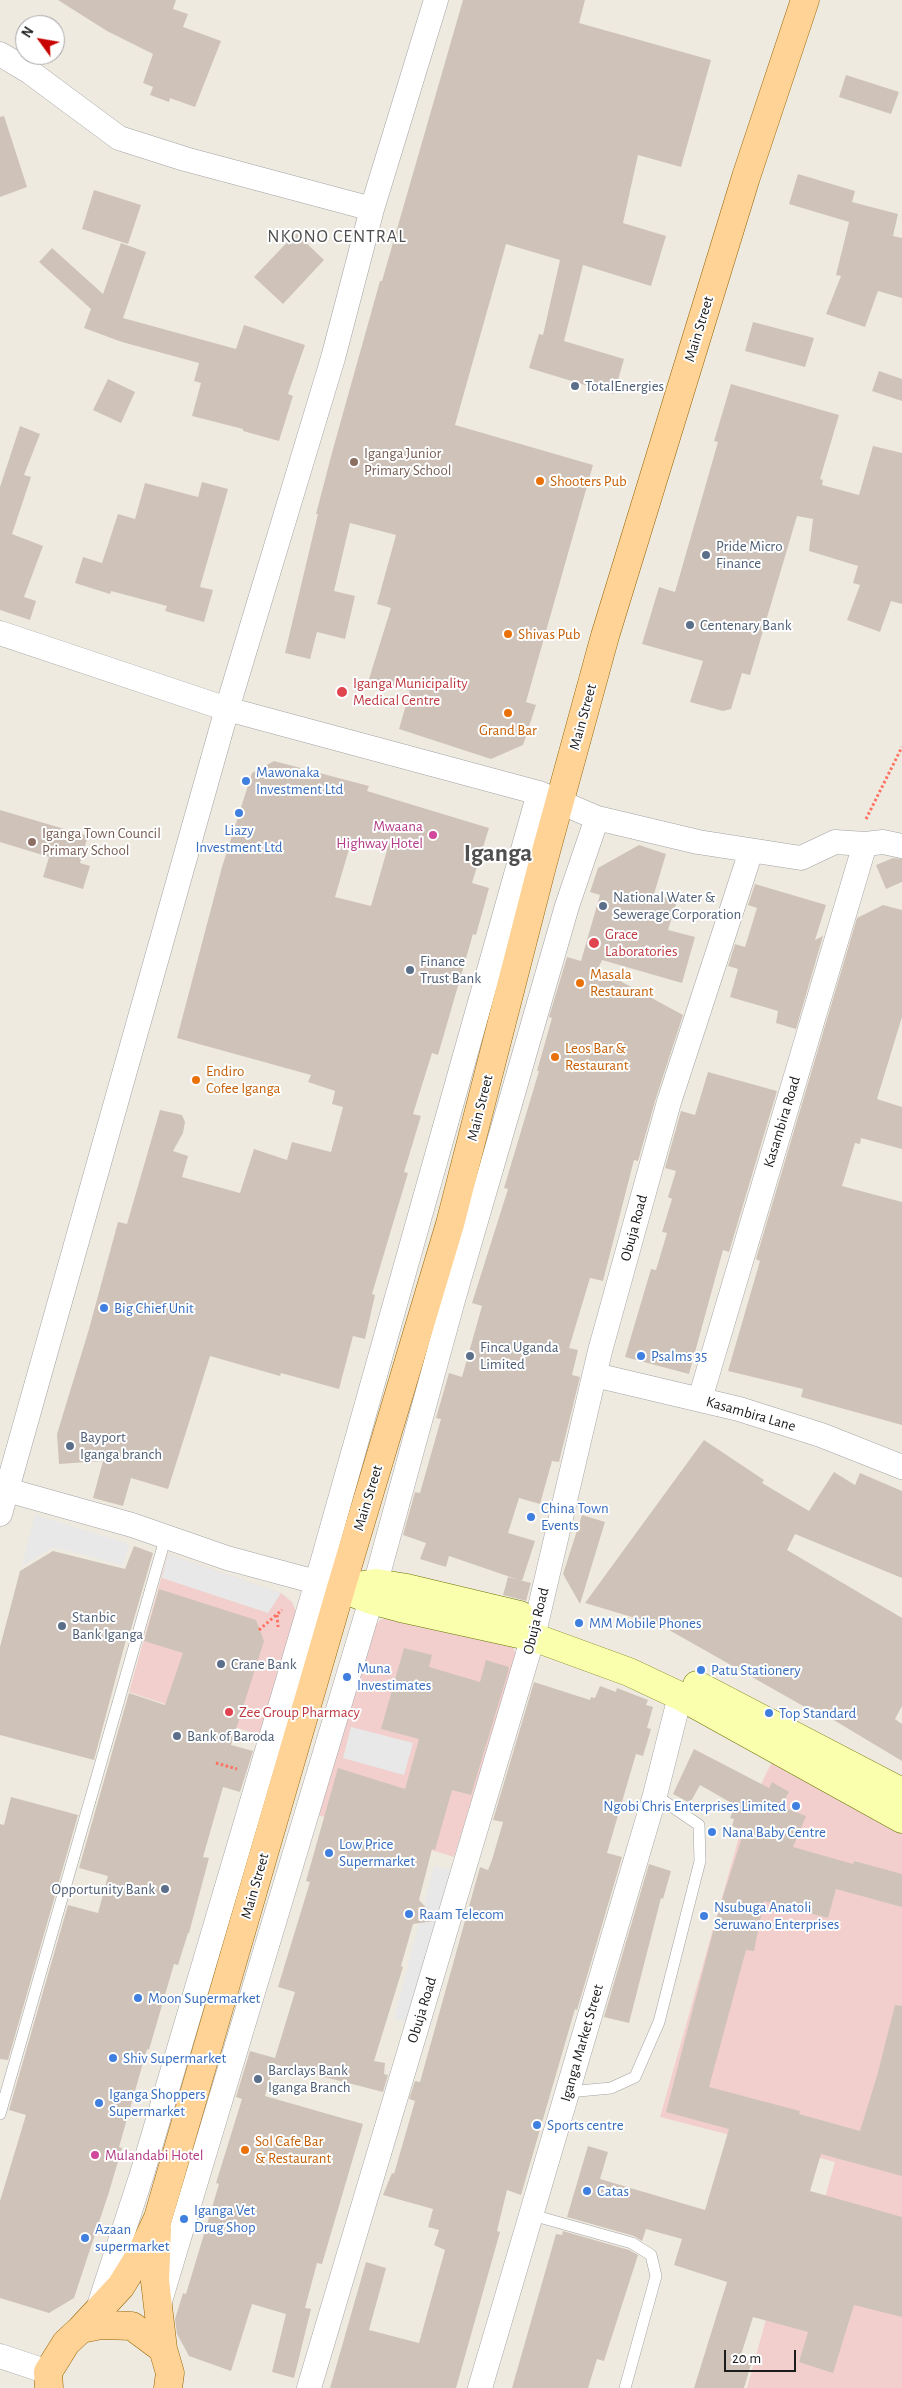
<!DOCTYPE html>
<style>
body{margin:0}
#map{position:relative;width:902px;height:2388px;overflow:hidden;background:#efeae0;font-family:"Alegreya Sans",sans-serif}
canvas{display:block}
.north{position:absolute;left:15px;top:15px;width:50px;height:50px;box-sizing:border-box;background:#fff;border:1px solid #a4a4a4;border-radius:50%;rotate:302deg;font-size:14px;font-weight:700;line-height:20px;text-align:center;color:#1c1c1c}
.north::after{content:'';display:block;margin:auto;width:18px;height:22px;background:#c80200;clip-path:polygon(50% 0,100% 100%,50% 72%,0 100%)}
.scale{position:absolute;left:724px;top:2350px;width:72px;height:22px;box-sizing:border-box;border:2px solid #1c1c1c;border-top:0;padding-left:6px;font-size:15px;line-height:18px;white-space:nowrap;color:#1c1c1c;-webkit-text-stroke:4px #fff;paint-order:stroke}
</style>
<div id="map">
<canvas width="902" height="2388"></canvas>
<div class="north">N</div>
<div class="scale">20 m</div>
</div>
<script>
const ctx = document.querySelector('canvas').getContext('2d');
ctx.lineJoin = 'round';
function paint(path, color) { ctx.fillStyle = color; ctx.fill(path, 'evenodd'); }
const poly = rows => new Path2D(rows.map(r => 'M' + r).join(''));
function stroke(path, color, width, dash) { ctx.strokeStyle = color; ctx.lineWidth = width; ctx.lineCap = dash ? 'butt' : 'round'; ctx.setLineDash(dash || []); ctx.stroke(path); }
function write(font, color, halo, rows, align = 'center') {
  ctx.font = font + ' "Alegreya Sans",sans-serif'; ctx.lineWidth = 4; ctx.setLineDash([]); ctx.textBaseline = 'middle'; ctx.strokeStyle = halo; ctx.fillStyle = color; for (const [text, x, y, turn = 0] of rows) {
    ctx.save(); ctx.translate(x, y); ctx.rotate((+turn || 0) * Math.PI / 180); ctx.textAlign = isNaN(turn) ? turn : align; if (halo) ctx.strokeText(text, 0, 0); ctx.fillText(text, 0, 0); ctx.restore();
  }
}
paint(poly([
 [168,1554,281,1593,292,1602,296,1612,265,1737,129,1692],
 [393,1616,513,1647,516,1655,454,1857,318,1815,373,1628,380,1620],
 [772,1762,902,1831,902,2388,747,2388,770,2305,817,2226,835,2162,660,2117,741,1830,750,1806]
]), '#f2cfcd');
paint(poly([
 [35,1515,129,1544,123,1565,53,1547,22,1566],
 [168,1554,281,1593,268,1613,162,1578],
 [351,1727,413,1743,404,1775,343,1758],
 [434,1866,453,1871,405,2022,394,2019]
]), '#e8e8e8');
paint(poly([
 [58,0,176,0,173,9,188,14,183,27,221,41,195,107,170,98,169,102,150,95,153,87,143,83,153,54,107,31],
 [463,0,585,0,579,23,711,60,681,167,638,155,623,223,666,236,651,286,583,265,564,341,624,359,614,394,529,368,539,334,543,335,560,260,506,244,455,425,593,465,526,702,536,705,523,745,491,759,399,729,410,691,369,679,391,608,377,604,396,535,350,523,334,591,355,596,345,639,317,632,310,659,285,653,318,514,316,514,333,449,380,281,382,281],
 [846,75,899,92,891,114,839,97],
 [4,116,27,187,0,197,0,117],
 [798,174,855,191,852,202,898,214,893,236,902,238,902,298,878,291,865,327,826,314,841,276,836,275,849,222,789,204],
 [94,190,141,205,128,244,82,229],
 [296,233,324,260,283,304,254,277],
 [121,243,146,252,123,318,236,349,244,325,305,345,288,394,293,396,279,441,243,431,243,429,192,416,201,383,194,381,199,363,122,342,84,328,91,309,39,262,52,248,103,294],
 [753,322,814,338,805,367,745,351],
 [879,371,902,379,902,401,872,391],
 [108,379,135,392,121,423,93,410],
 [731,384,839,415,820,479,823,480,822,485,859,495,873,446,902,453,902,604,891,601,880,632,847,620,860,585,853,583,858,566,809,551,813,519,797,516,750,675,742,673,731,709,723,711,690,702,703,661,642,644,659,587,675,592,718,442,714,441],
 [20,426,40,434,24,475,31,477,12,534,43,546,24,597,36,601,30,620,0,610,0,487],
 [202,482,228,489,200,587,213,590,204,622,165,611,167,606,111,591,110,594,75,583,83,557,102,563,118,514,135,519,145,483,198,497],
 [274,761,369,786,367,791,489,828,472,883,489,888,476,935,473,934,438,1055,432,1053,413,1114,421,1116,404,1172,408,1173,372,1294,375,1295,365,1339,353,1336,339,1389,281,1373,280,1376,210,1356,168,1489,131,1478,123,1506,93,1498,103,1461,59,1464,57,1434,89,1329,118,1222,127,1224,160,1110,182,1115,185,1122,183,1133,173,1151,188,1156,182,1177,240,1193,254,1149,287,1160,292,1142,331,1152,343,1107,332,1104,335,1091,308,1082,311,1075,177,1038,222,867,252,773],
 [352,839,387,850,371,906,335,897],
 [0,810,88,836,80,863,90,866,83,889,43,877,49,857,0,842],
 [639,845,666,854,654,894,677,901,668,930,695,937,682,983,602,960,598,969,683,1015,656,1098,638,1161,634,1160,603,1281,590,1278,569,1348,578,1350,572,1375,580,1377,559,1462,552,1461,540,1504,519,1498,508,1533,535,1541,522,1581,449,1556,446,1567,420,1559,426,1543,403,1535,415,1492,420,1493,441,1419,436,1418,449,1373,462,1377,482,1306,472,1303,508,1189,504,1188,539,1071,537,1071,552,1018,549,1017,567,957,581,961,600,895,590,892,598,868],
 [893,858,902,859,902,882,886,889,876,865],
 [755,884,826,905,815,940,823,936,796,1029,776,1023,778,1011,730,997,738,969,728,966,735,944,745,947,757,908,748,905],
 [883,905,902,910,902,1017,877,1099,902,1107,902,1149,861,1138,860,1144,855,1143,842,1186,902,1202,902,1425,801,1397,803,1389,728,1371,760,1261,756,1259,857,918],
 [708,1072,777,1091,729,1252,723,1250,689,1374,625,1357,651,1269,656,1270,667,1233,662,1232,672,1199,668,1197,676,1171,665,1168,681,1111,695,1115],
 [704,1440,764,1480,762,1483,809,1511,834,1472,855,1485,860,1473,902,1491,902,1578,795,1534,787,1550,902,1618,902,1706,895,1719,902,1724,902,1761,827,1716,826,1719,662,1626,585,1603],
 [582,1515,605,1522,580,1604,563,1574],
 [134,1546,153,1553,129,1636,127,1636,94,1760,0,1735,0,1647,20,1571,53,1551,125,1569],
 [508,1577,531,1583,526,1601,503,1595],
 [159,1589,256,1620,264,1641,231,1745,253,1751,240,1792,223,1787,203,1857,209,1858,189,1933,188,1933,178,1965,174,1964,149,2050,147,2049,119,2147,122,2148,109,2192,74,2298,49,2313,0,2298,0,2201,26,2115,9,2110,68,1905,98,1913,108,1876,79,1868,129,1693,165,1705,183,1653,144,1641],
 [404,1648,432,1655,429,1667,480,1682,486,1660,509,1667,508,1672,471,1795,452,1790,435,1850,432,1849,419,1900,435,1917,434,1921,413,1924,401,1966,403,1967,374,2061,385,2063,384,2074,388,2075,383,2092,274,2064,265,2096,363,2124,322,2264,317,2263,305,2308,311,2309,294,2378,272,2372,286,2314,252,2304,231,2371,189,2356,177,2334,175,2319,183,2293,186,2294,219,2184,216,2183,242,2099,236,2097,250,2051,275,2058,295,1992,278,1987,310,1882,306,1881,338,1768,405,1789,419,1739,381,1729],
 [534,1682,590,1700,591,1697,595,1698,600,1686,616,1692,617,1688,648,1700,646,1705,653,1707,647,1728,651,1729,643,1756,636,1754,607,1853,622,1857,577,2010,575,2009,521,2195,507,2190,497,2231,500,2232,456,2388,330,2388,366,2262,386,2268,369,2330,419,2343,445,2250,434,2245,439,2230,428,2227,433,2209,383,2195,392,2173,394,2174,415,2101,409,2099,415,2081,420,2082,480,1867,488,1870,492,1860,503,1822,493,1820],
 [694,1749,769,1788,772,1782,789,1792,781,1806,806,1816,793,1847,853,1864,854,1861,902,1874,902,1907,836,1889,828,1918,764,1901,754,1951,746,1950,709,2087,800,2111,799,2114,860,2131,877,2076,895,2005,902,2006,902,2176,821,2154,810,2191,902,2217,902,2317,854,2305,833,2373,799,2362,808,2332,753,2317,740,2358,752,2361,744,2388,694,2388,727,2282,674,2265,682,2239,646,2229,642,2241,634,2236,567,2217,588,2146,608,2152,600,2179,705,2210,729,2129,666,2112,719,1909,744,1831,732,1826,734,1819,730,1818,735,1805,700,1785,690,1803,673,1794],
 [11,1797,78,1815,8,2060,0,2059,0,1824,4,1825],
 [649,1864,671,1871,663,1899,661,1898,629,2023,604,2017],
 [563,2231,629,2250,638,2255,604,2361,597,2359,588,2388,512,2388,556,2234,562,2235]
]), '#cfc3b9');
const service = poly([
 [568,2092,611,2088,635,2077,659,2022,700,1861,699,1825,655,1795],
 [0,2114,166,1536],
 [532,2215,632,2243,651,2255,656,2276,625,2388]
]);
const minor = poly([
 [0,54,30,72,119,138,185,159,372,209],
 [0,633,227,709,539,793,597,818,698,842,801,858,835,842,865,844,883,842,902,846],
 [595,1375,739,1409,821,1435,902,1467],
 [700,1399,865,844],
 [7,1490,132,1525,227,1558,331,1586],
 [0,1514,227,709,333,358,372,209,436,0],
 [160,2301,371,1600,453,1300,512,1097,567,906,597,818],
 [98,2309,142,2174,312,1599,539,793],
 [0,2356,48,2372],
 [309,2388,533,1637,600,1351,669,1102,751,851],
 [480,2388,655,1795,680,1696]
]);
const secondary = poly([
 [357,1586,376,1583,407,1588,520,1615],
 [341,1588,371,1600,401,1608,533,1637,629,1672,680,1696,902,1819],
 [697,1685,902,1792]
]);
const primary = poly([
 [157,2229,155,2281,163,2349],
 [81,2329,121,2286,142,2252,158,2218,341,1588,450,1224,542,866,605,636,746,177,805,0],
 [49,2388,48,2372,66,2343,81,2329,101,2325,132,2326,163,2349,170,2373,168,2388]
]);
stroke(service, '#a3a3a3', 12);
stroke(minor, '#a3a3a3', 25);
stroke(secondary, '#687600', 29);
stroke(primary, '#946400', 29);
stroke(poly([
 [866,819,902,747],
 [277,1615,278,1627],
 [259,1630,282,1610],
 [216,1763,237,1769]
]), '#ff7261', 3, [2.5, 2.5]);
stroke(service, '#fff', 11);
stroke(minor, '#fff', 24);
stroke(secondary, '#faffae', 28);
stroke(primary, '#ffd295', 28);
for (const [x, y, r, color] of [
 [575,386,5,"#5c6f8a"],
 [354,462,5,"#8d6e63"],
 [540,481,5,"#e8710a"],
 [706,555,5,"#5c6f8a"],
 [690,625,5,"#5c6f8a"],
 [508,634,5,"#e8710a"],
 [342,692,6,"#e0444e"],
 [508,713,5,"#e8710a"],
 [246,781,5,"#3f7fe0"],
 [239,813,5,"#3f7fe0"],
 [433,835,5,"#d1479c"],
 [32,842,5,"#8d6e63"],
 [603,906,5,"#5c6f8a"],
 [594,943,6,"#e0444e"],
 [410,970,5,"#5c6f8a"],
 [580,983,5,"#e8710a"],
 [555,1057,5,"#e8710a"],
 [196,1080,5,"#e8710a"],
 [104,1308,5,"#3f7fe0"],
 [470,1356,5,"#5c6f8a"],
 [641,1356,5,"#3f7fe0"],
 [70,1446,5,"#5c6f8a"],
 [531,1517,5,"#3f7fe0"],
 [579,1623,5,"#3f7fe0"],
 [62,1626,5,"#5c6f8a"],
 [221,1664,5,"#5c6f8a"],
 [701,1670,5,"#3f7fe0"],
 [347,1677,5,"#3f7fe0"],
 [229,1712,5,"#e0444e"],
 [769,1713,5,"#3f7fe0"],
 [177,1736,5,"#5c6f8a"],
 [796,1806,5,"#3f7fe0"],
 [712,1832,5,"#3f7fe0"],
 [329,1853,5,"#3f7fe0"],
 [165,1889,5,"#5c6f8a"],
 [409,1914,5,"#3f7fe0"],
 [704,1916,5,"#3f7fe0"],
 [138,1998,5,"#3f7fe0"],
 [113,2058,5,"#3f7fe0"],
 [258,2079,5,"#5c6f8a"],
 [99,2103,5,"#3f7fe0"],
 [537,2125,5,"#3f7fe0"],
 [245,2150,5,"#e8710a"],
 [95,2155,5,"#d1479c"],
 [587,2191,5,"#3f7fe0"],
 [184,2219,5,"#3f7fe0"],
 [85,2238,5,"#3f7fe0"]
]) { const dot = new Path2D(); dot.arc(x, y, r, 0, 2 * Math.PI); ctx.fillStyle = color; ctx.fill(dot); stroke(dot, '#fff', 2); }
write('15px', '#1c1c1c', '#fff', [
 ["Main Street",699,329,-73],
 ["Main Street",583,717,-75],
 ["Main Street",480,1108,-76],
 ["Kasambira Road",782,1122,-73],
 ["Obuja Road",634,1228,-75],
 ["Kasambira Lane",751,1414,16],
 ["Main Street",368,1498,-73],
 ["Obuja Road",536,1621,-76],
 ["Main Street",255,1886,-74],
 ["Obuja Road",422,2010,-73],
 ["Iganga Market Street",582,2043,-74]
]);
write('15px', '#4e5e75', '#fff', [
 ["TotalEnergies",585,386],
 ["Pride Micro",716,546],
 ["Finance",716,563],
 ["Centenary Bank",700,625],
 ["National Water &",613,897],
 ["Sewerage Corporation",613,914],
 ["Finance",420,961],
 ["Trust Bank",420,978],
 ["Finca Uganda",480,1347],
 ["Limited",480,1364],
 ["Bayport",80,1437],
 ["Iganga branch",80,1454],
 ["Stanbic",72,1617],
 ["Bank Iganga",72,1634],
 ["Crane Bank",231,1664],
 ["Bank of Baroda",187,1736],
 ["Opportunity Bank",155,1889,"right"],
 ["Barclays Bank",268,2070],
 ["Iganga Branch",268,2087]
], 'left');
write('15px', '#785e54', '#fff', [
 ["Iganga Junior",364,453],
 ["Primary School",364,470],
 ["Iganga Town Council",42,833],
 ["Primary School",42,850]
], 'left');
write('15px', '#c56008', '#fff', [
 ["Shooters Pub",550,481],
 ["Shivas Pub",518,634],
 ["Grand Bar",508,730,"center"],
 ["Masala",590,974],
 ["Restaurant",590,991],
 ["Leos Bar &",565,1048],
 ["Restaurant",565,1065],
 ["Endiro",206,1071],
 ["Cofee Iganga",206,1088],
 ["Sol Cafe Bar",255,2141],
 ["& Restaurant",255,2158]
], 'left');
write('15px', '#be3a42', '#fff', [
 ["Iganga Municipality",353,683],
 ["Medical Centre",353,700],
 ["Grace",605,934],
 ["Laboratories",605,951],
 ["Zee Group Pharmacy",239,1712]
], 'left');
write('15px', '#366cbe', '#fff', [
 ["Mawonaka",256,772],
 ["Investment Ltd",256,789],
 ["Liazy",239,830,"center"],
 ["Investment Ltd",239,847,"center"],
 ["Big Chief Unit",114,1308],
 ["Psalms 35",651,1356],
 ["China Town",541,1508],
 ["Events",541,1525],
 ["MM Mobile Phones",589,1623],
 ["Muna",357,1668],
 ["Investimates",357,1685],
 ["Patu Stationery",711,1670],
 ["Top Standard",779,1713],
 ["Ngobi Chris Enterprises Limited",786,1806,"right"],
 ["Nana Baby Centre",722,1832],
 ["Low Price",339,1844],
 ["Supermarket",339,1861],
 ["Nsubuga Anatoli",714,1907],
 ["Seruwano Enterprises",714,1924],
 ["Raam Telecom",419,1914],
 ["Moon Supermarket",148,1998],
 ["Shiv Supermarket",123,2058],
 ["Iganga Shoppers",109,2094],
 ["Supermarket",109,2111],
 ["Sports centre",547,2125],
 ["Catas",597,2191],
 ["Iganga Vet",194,2210],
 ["Drug Shop",194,2227],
 ["Azaan",95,2229],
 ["supermarket",95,2246]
], 'left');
write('15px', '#b23c85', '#fff', [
 ["Mwaana",423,826],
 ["Highway Hotel",423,843],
 ["Mulandabi Hotel",105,2155,"left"]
], 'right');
ctx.letterSpacing = '1px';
write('18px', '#4f4f4f', '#fff', [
 ["NKONO CENTRAL",337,237]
]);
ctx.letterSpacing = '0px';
write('bold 25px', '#4f4f4f', '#fff', [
 ["Iganga",498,853]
]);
</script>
